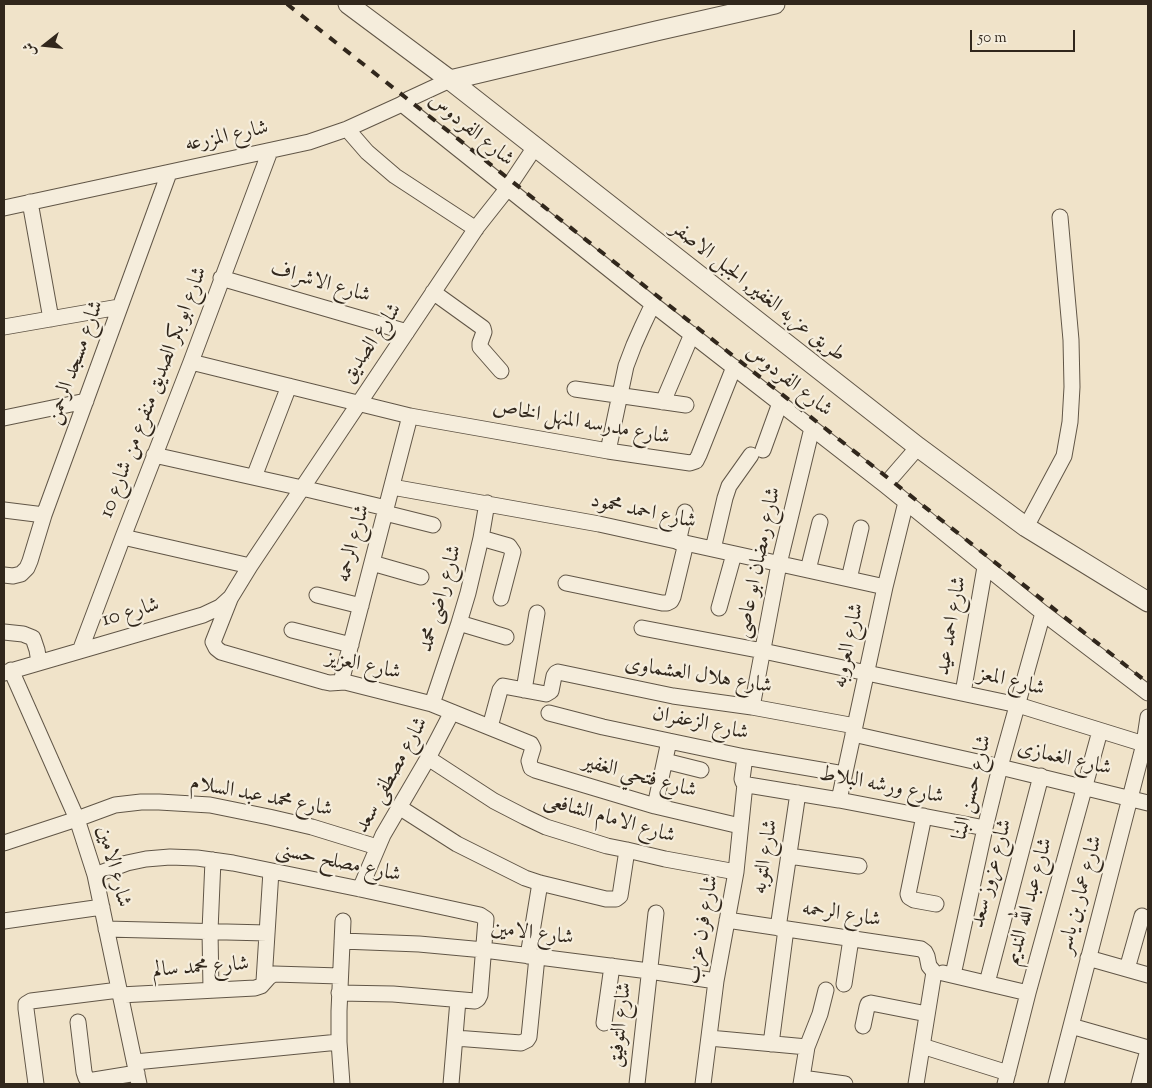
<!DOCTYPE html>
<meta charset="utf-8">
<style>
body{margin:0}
#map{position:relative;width:1152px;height:1088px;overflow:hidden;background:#f0e3c9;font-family:"Sorts Mill Goudy",Amiri,serif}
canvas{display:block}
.frame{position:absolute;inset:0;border:5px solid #31271c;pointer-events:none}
.north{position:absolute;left:20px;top:20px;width:50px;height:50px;-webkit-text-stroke:4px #f5eddc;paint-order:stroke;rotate:254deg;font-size:14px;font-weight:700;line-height:20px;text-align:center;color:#31271c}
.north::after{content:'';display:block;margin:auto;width:18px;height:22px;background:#31271c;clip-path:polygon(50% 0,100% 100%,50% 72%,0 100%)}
.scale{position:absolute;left:970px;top:30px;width:105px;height:22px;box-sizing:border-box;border:2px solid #31271c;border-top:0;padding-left:6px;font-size:15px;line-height:18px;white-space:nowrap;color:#31271c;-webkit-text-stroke:4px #f5eddc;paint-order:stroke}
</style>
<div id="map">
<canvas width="1152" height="1088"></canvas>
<div class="frame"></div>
<div class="north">ش</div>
<div class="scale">50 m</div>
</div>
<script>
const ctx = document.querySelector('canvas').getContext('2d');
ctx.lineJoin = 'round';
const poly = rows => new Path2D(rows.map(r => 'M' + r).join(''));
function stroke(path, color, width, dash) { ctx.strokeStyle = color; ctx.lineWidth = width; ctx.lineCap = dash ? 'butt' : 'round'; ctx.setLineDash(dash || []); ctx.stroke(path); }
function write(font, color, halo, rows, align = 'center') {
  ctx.font = font + ' "Sorts Mill Goudy",Amiri,serif'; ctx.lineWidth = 4.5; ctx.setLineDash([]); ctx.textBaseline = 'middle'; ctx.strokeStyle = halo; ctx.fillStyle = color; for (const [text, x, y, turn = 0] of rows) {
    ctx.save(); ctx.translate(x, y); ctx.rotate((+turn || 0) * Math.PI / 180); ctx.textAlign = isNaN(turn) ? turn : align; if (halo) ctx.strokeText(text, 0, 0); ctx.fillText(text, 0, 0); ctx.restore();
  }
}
const minor = poly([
 [402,104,655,306,885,485,1043,613,1148,693],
 [347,129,367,152,395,176,476,229],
 [30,202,51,319],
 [4,208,309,142,347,129,402,104,409,99,450,80],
 [221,278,407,332],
 [433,292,483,328,484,332,480,343,480,347,501,371],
 [4,327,119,307],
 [191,362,410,416,608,451,690,463,696,461,699,455,734,367],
 [575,389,686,405],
 [663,402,692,334],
 [4,418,86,401],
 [763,450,780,403],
 [608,451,626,366,634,345,642,327,650,310,655,306],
 [154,455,302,488,386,508],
 [254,477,289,386],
 [885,485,918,447],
 [392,487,599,524,885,587],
 [4,510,44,515],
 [385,513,433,525],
 [1026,527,1064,456,1070,422,1072,387,1071,340,1060,217],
 [123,537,250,566],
 [481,538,509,546,513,552,501,598],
 [678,542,685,512],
 [713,549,725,498,729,486,751,455],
 [372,563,421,577],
 [808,570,820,522],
 [4,575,13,576,21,574,27,568,30,561,44,515,169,173],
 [849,579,861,528],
 [566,583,662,603,667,603,671,601,673,597,686,543],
 [317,595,361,606],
 [230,599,213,642,216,648,221,652,325,682,330,683,345,682,432,704,531,744,533,748,529,761,531,768,535,770,655,806,740,826],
 [719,608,734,554],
 [459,623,506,637],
 [642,628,763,651,1018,705,1144,744],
 [292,630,351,645],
 [4,632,23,634,33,638,37,650,39,662],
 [80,651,123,537,191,362,270,151],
 [11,670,77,819,95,875,139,1084],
 [4,673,203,615,220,607,231,597,250,566,477,227,507,189,535,147],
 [341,682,410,416],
 [524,690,537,613],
 [963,693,985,567],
 [432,704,459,623,468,593,481,538,487,503],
 [752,707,779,564,812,428],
 [549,713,603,727,669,741,745,757,844,774],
 [490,727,500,690,503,686,546,694,551,691,554,676,556,673,558,672,673,696,752,707,855,726],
 [853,734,1000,767,1148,803],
 [745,757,742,779,743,782,748,785,839,800,985,828],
 [428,758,494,801,525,817,546,827,607,846,627,850,665,859,736,872],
 [665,761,701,770],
 [839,800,885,587,906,502],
 [655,806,669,741],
 [399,807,457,844,525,878,540,883,606,899,616,899,620,896,627,850],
 [924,816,908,894,909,897,914,900,936,904],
 [4,843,77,819,115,805,141,802,159,802,210,805,269,817,312,827,377,847],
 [789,856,859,866],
 [95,875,127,863,146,859,170,857,197,858,233,863,360,889,480,915,486,919,480,995,478,999,475,1001,393,994,339,993],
 [360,889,383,835,428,758,452,712],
 [727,920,921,949,925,952,927,956,929,966,934,972],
 [4,921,102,907],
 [778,928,798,793],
 [106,929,267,933],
 [342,941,419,944,484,950,649,971,716,981],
 [528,956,540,883],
 [1088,958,1148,975],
 [1127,969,1142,916],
 [943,973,1028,993],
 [953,975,985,828,1000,767,1043,613],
 [264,981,271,871],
 [987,983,1041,776],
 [844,984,851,939],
 [211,990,210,931,213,860],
 [120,995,255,988,261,986,269,977,274,974,340,976],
 [78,1022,84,1072,86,1078,89,1080,94,1080,137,1073],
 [604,1023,612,966],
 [863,1026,867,1007,868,1004,871,1003,927,1014],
 [1071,1026,1148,1048],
 [455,1038,521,1043,527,1040,529,1037,537,957],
 [709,1038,807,1047],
 [771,1044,786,929],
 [922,1046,1008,1073],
 [135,1062,339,1042],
 [802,1078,845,1084],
 [36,1084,26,1009,26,1004,31,1001,119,990],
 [342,1084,339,1042,339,1011,343,921],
 [451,1084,458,1000],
 [637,1084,656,913],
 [703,1084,716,981,736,872,745,784],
 [801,1084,807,1047,820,1014,826,990],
 [916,1084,934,972],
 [1005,1084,1028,993,1100,731],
 [1056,1084,1144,744,1148,717],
 [1139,1084,1148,1050]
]);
const tertiary = poly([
 [348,4,450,80,918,447,1026,527,1148,602],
 [450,80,656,31,775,4]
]);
stroke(minor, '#615647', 17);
stroke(tertiary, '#615647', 21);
stroke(minor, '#f5eddc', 15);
stroke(tertiary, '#f5eddc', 19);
stroke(poly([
 [287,4,1148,683]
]), '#31271c', 4, [9, 9]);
write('21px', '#31271c', '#f5eddc', [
 ["شارع الفردوس",470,131,39],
 ["شارع المزرعه",227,138,-12],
 ["شارع الاشراف",320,284,16],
 ["طريق عزبه الغفير, الجبل الاصفر",757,293,38],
 ["شارع الصديق",373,344,-56],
 ["شارع مسجد الرحمن",77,363,-70],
 ["شارع الفردوس",788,382,38],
 ["شارع ابو بكر الصديق منفرع من شارع 10",155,393,-69],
 ["شارع مدرسه المنهل الخاص",581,424,10],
 ["شارع احمد محمود",643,513,12],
 ["شارع الرحمه",355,544,-75],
 ["شارع رمضان ابو عاصى",760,563,-78],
 ["شارع راضى محمد",442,599,-74],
 ["شارع 10",131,614,-16],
 ["شارع احمد عيد",953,626,-80],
 ["شارع العروبه",850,646,-78],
 ["شارع العزيز",363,667,12],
 ["شارع هلال العشماوى",698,677,9],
 ["شارع المعز",1011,683,14],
 ["شارع الزعفران",700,725,12],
 ["شارع الغمازى",1064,760,13],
 ["شارع مصطفى سعد",393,776,-61],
 ["شارع فتحي الغفير",639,778,15],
 ["شارع ورشه البلاط",881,787,11],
 ["شارع حسن البنا",974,788,-76],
 ["شارع محمد عبد السلام",261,798,11],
 ["شارع الامام الشافعى",609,820,16],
 ["شارع التوبه",767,857,-81],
 ["شارع مصلح حسنى",338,864,12],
 ["شارع الامين",112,867,75],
 ["شارع عزوز سعد",993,874,-75],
 ["شارع عمار بن ياسر",1082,895,-75],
 ["شارع عبد الله النديم",1031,902,-75],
 ["شارع الرحمه",841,916,9],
 ["شارع فرن عزب",704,930,-80],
 ["شارع الامين",532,935,7],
 ["شارع محمد سالم",201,969,-4],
 ["شارع التوفيق",622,1025,-84]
]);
</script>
